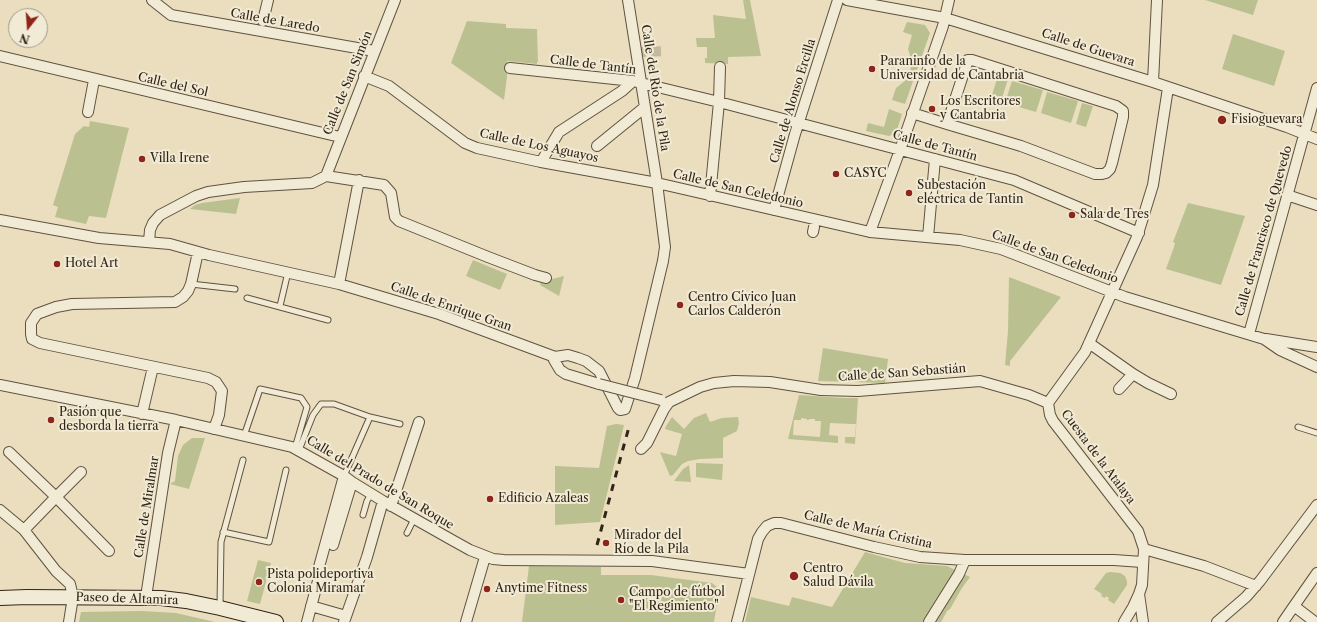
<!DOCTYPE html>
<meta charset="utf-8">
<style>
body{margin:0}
#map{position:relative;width:1317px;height:622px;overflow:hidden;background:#eadebf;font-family:"Libre Caslon Text",serif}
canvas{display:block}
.north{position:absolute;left:8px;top:8px;width:40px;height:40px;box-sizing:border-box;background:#f1ead5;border:1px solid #a59b89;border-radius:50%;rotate:197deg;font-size:11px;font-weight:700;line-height:16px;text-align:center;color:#322416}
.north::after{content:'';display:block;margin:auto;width:14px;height:18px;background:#8f2418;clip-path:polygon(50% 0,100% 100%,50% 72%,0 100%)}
</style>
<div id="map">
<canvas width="1317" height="622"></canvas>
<div class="north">N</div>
</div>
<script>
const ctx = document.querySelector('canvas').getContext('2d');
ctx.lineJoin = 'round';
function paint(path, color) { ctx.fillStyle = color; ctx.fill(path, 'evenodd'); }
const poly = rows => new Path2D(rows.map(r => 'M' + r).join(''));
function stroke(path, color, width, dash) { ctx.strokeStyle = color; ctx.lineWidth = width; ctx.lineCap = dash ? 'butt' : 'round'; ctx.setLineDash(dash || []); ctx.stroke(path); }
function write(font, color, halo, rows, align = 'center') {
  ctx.font = font + ' "Libre Caslon Text",serif'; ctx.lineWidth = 4; ctx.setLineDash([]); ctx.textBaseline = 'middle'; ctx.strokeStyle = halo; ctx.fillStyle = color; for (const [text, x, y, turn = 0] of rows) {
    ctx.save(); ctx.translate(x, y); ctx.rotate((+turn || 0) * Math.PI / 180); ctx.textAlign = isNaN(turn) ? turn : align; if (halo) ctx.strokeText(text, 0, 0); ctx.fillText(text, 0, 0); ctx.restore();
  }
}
paint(poly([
 [743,0,750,0,761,56,728,57,728,64,705,63,705,58,707,58,707,47,697,47,696,38,715,38,713,15,746,19],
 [1205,0,1258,0,1253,15],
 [467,21,506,24,506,28,537,29,538,62,537,62,537,64,507,61,507,77,504,100,451,63],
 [907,22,925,25,930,33,905,104,892,100,896,88,906,80,911,68,910,55,908,49,912,35,903,32],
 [1233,34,1285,51,1274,86,1222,69],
 [998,76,1008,79,1001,101,991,98],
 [1012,81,1043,90,1036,112,1005,103],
 [1047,92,1078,101,1071,123,1041,113],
 [1082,103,1093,106,1086,127,1076,124],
 [889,109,902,114,896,133,889,136,866,131,868,123,884,127],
 [90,121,129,128,106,218,89,216,86,224,55,217,58,207,53,205,75,134,84,126,89,127],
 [240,198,236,214,190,209,195,205,202,203],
 [1188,203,1245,216,1221,285,1166,269,1174,247,1175,243,1173,242],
 [473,260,507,274,500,290,466,276],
 [564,276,559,296,540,285,542,278,548,280],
 [1009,277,1061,297,1010,361,1010,366,1005,365,1008,331],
 [823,348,888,359,885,383,818,381],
 [799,395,845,398,858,398,855,444,845,443,845,437,855,437,856,424,852,424,830,423,829,435,838,436,838,443,788,439],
 [801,418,807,419,807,420,809,420,809,419,815,419,815,421,821,421,820,437,793,435,794,420,801,420],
 [706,413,710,422,722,418,738,417,739,423,737,431,723,438,723,458,700,459,688,461,682,464,673,475,670,476,660,452,676,456,682,434,665,429,666,426,672,417,684,429,694,418],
 [616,424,624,425,600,522,555,525,555,466,599,468,607,426],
 [192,438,205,438,189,489,170,484,175,481,178,456,183,445],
 [696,463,723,464,722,480,696,477],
 [689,465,691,482,674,481,683,469],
 [865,552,905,563,947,566,970,577,962,588,950,609,947,611,941,622,745,622,751,597,789,606,792,597,832,607],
 [258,560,271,563,260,604,247,601],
 [529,566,601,567,601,575,651,575,712,583,718,588,719,592,714,622,522,622],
 [1110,572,1120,573,1125,576,1127,581,1127,585,1114,604,1108,600,1109,598,1106,596,1105,598,1101,596,1102,594,1094,589,1106,573],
 [142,611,176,613,215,622,79,622,81,612]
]), '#bac090');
stroke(poly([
 [636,52,666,51]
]), '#c5b99d', 10, [10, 5]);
const lane = poly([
 [191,284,235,289],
 [247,298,328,320],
 [280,306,288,272],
 [1298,427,1317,433],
 [244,436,260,389,301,398,307,407,295,448],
 [299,450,313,415,321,404,334,404,370,417,400,424],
 [344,476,370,417],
 [363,515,367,501,371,494],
 [223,532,269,542,286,470],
 [407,533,414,519],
 [220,606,221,542,243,460]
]);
const street = poly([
 [152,0,171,15,374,51],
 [847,0,945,18,1153,82,1287,127,1317,139],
 [263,21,268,0],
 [0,56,340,137],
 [510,68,633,81,719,102,1014,180,1139,233],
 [364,76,389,86,465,143,477,148,541,162,657,183,870,232,960,240,1001,249,1125,297,1264,339,1280,350,1317,367],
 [1153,82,1157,0],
 [88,112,94,80],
 [912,113,947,124,1021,146,1095,174,1102,174,1106,173,1110,169,1112,163,1123,117,1123,111,1116,106,972,60,968,60,947,124],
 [597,146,645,107],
 [541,162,559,132,622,91,633,81],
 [326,176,384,185,391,193,395,217,399,221,488,257,535,275,546,278],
 [326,176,395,0],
 [1287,195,1317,205],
 [710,196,719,102,720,67],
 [774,210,795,134,838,0],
 [0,220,99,238,170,244,209,255,339,284,439,314,555,357],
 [813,232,814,227],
 [870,232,900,150,943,26,949,0],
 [928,237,935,159],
 [149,242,150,230,153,223,160,215,196,196,208,192,244,187,312,183,326,176],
 [198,252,191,284,188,291,183,297,175,302,72,304,56,307,37,314,31,323,31,334,32,339,40,343,208,378,216,382,222,391,219,415,214,429],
 [339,284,359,180],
 [1249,334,1317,88],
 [1266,339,1317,347],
 [1089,343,1133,374,1148,383,1171,394],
 [555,357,568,355,578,358,586,361,599,371,618,408,620,410,625,409,635,378,663,261,665,247,657,183,628,0],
 [555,357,554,360,560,370,566,374,599,384],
 [0,385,176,420,292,447,344,476,352,482,383,501,452,540,470,550,493,559,504,560,652,561,749,574],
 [1119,389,1133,374],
 [142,414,153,367],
 [641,449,647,443,664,409,669,402,700,387,714,383,734,381,770,382,821,390,858,391,980,381,1029,395,1048,403],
 [9,452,56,497,81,472],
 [391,506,419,422],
 [0,510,24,530],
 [333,545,352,482],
 [1144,549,1204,566,1256,586],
 [1139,594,1143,622],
 [146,597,168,453,176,420],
 [311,606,346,616],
 [1294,606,1317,573],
 [69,622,73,597,70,584,56,571,24,530,56,497,109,551],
 [307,622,319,577,319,567,344,476],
 [344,622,367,557,383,501],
 [466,622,485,557],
 [737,622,758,539,762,532,767,526,774,523,781,523,874,547,920,557,965,560,1114,560,1142,562],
 [929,622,959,574,965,560],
 [1124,622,1133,607,1139,594,1142,585,1144,549,1138,531,1053,421,1050,415,1048,403,1085,352,1137,237,1153,185,1168,88],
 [1217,622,1246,597,1260,581,1317,505],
 [1283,622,1294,606,1315,622]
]);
const secondary = poly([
 [0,598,27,597,161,598,186,601,220,608,276,622]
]);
stroke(lane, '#605240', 7);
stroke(street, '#605240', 12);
stroke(secondary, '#322416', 16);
stroke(lane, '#f1ead5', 5);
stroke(street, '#f1ead5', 10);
stroke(secondary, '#f1ead5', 14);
stroke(poly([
 [597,545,624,445,629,427]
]), '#322416', 3, [7, 7]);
const streetBridge = poly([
 [599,384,661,400]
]);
stroke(streetBridge, '#605240', 12, []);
stroke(streetBridge, '#f1ead5', 10);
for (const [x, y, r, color] of [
 [872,69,4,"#8f2418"],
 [932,109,4,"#8f2418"],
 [1222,120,5,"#8f2418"],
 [142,159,4,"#8f2418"],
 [836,174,4,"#8f2418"],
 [909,193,4,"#8f2418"],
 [1072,215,4,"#8f2418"],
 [57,264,4,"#8f2418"],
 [680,305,4,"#8f2418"],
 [51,420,4,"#8f2418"],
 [490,499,4,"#8f2418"],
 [606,543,4,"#8f2418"],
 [794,576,5,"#8f2418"],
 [259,582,4,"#8f2418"],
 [487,589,4,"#8f2418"],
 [621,600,4,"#8f2418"]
]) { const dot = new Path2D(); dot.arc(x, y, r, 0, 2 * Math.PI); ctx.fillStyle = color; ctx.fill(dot); stroke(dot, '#f1ead5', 1.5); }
write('12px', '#322416', '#f1ead5', [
 ["Calle de Laredo",275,21,10],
 ["Calle de Guevara",1088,48,18],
 ["Calle de Tantín",593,65,7],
 ["Calle de San Simón",348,83,-68],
 ["Calle del Sol",173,85,13],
 ["Calle del Río de la Pila",655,88,81],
 ["Calle de Alonso Ercilla",793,101,-73],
 ["Calle de Los Aguayos",539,146,12],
 ["Calle de Tantín",935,146,15],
 ["Calle de San Celedonio",738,189,13],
 ["Calle de Francisco de Quevedo",1264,231,-74],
 ["Calle de San Celedonio",1055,257,20],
 ["Calle de Enrique Gran",451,307,19],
 ["Calle de San Sebastián",902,373,-4],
 ["Cuesta de la Atalaya",1098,457,53],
 ["Calle del Prado de San Roque",380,483,31],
 ["Calle de Miralmar",147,507,-81],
 ["Calle de María Cristina",868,530,13],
 ["Paseo de Altamira",127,599,2]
]);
write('12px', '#322416', '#f1ead5', [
 ["Paraninfo de la",880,62],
 ["Universidad de Cantabria",880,76],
 ["Los Escritores",940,102],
 ["y Cantabria",940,116],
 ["Fisioguevara",1231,120],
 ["Villa Irene",150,159],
 ["CASYC",844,174],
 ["Subestación",917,186],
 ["eléctrica de Tantin",917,200],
 ["Sala de Tres",1080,215],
 ["Hotel Art",65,264],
 ["Centro Cívico Juan",688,298],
 ["Carlos Calderón",688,312],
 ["Pasión que",59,413],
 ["desborda la tierra",59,427],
 ["Edificio Azaleas",498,499],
 ["Mirador del",614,536],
 ["Río de la Pila",614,550],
 ["Centro",803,569],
 ["Salud Dávila",803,583],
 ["Pista polideportiva",267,575],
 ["Colonia Miramar",267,589],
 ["Anytime Fitness",495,589],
 ["Campo de fútbol",629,593],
 ["\"El Regimiento\"",629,607]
], 'left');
</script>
